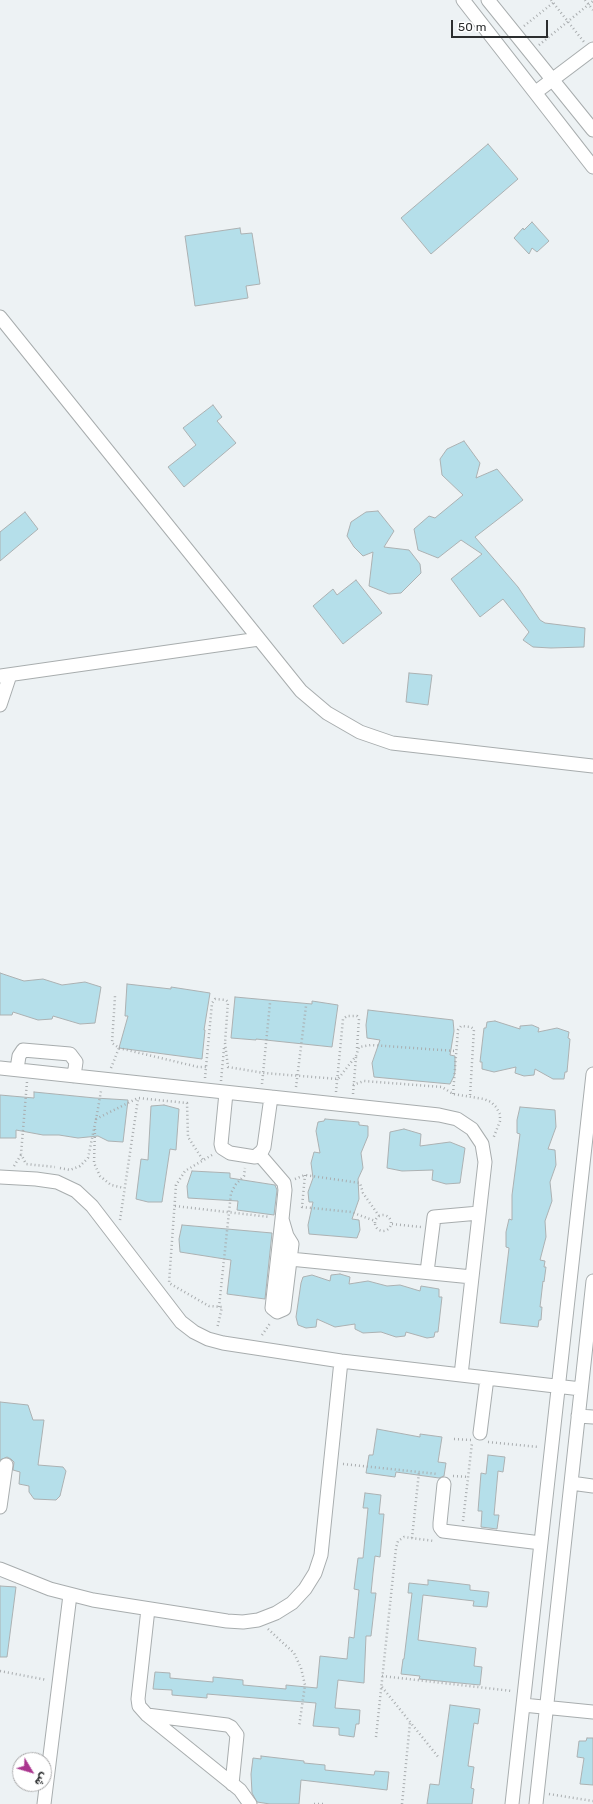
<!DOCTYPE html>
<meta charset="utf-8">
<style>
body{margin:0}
#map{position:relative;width:593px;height:1804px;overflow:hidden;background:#edf2f4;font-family:Rubik,Cairo,sans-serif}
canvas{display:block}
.north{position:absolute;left:12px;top:1752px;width:40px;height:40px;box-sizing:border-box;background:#fff;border:1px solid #ababac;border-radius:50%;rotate:128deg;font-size:11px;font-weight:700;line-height:16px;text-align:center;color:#2c2e2f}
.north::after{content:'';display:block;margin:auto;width:14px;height:18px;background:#aa358e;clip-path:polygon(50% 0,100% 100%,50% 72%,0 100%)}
.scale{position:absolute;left:451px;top:20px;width:97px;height:18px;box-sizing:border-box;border:2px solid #2c2e2f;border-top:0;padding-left:5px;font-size:12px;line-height:14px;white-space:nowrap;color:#2c2e2f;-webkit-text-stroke:3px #fff;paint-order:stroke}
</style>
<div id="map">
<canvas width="593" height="1804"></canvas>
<div class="north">ش</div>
<div class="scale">50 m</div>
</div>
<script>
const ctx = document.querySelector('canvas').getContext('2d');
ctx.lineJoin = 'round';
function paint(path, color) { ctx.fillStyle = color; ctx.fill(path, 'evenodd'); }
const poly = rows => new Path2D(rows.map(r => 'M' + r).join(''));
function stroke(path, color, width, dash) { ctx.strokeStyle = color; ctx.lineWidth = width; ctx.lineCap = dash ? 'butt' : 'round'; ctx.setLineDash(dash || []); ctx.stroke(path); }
const building = poly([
 [488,144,518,179,431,254,401,218,488,144],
 [532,222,549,241,537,252,532,248,529,254,514,238,523,228,524,230,532,222],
 [240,228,241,234,252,233,260,284,246,286,248,298,195,306,185,236,240,228],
 [213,405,222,417,217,421,236,443,184,487,168,467,196,445,183,428,213,405],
 [464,441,480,463,476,478,497,469,523,500,475,537,518,587,540,620,545,623,585,628,584,647,551,648,533,647,523,640,529,632,503,599,480,617,451,579,482,554,461,540,438,558,418,550,414,529,429,516,435,518,463,495,442,475,440,459,447,449,464,441],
 [378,511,394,531,384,547,409,550,420,564,421,573,401,593,389,594,369,586,373,552,363,556,354,547,347,536,351,522,366,512,378,511],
 [25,512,38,529,0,561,0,532,25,512],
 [356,580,382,613,343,644,313,606,333,589,337,595,356,580],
 [409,673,432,675,428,705,406,702,409,673],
 [0,973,24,981,43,979,62,985,85,982,101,987,95,1023,80,1024,53,1016,52,1019,38,1020,13,1012,12,1015,0,1015,0,973],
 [127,984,171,989,171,987,210,993,204,1030,205,1030,202,1059,119,1048,128,1016,125,1016,127,984],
 [235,997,312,1004,312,1001,338,1005,332,1047,256,1039,256,1040,231,1038,235,997],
 [368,1010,453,1020,454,1031,450,1055,455,1056,455,1071,454,1076,450,1084,374,1077,372,1063,380,1040,367,1038,366,1025,368,1010],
 [495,1021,520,1029,520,1026,532,1025,539,1028,538,1032,557,1028,569,1032,568,1038,570,1039,567,1072,565,1072,564,1079,553,1079,535,1069,534,1075,524,1076,515,1073,516,1067,494,1072,482,1069,482,1062,480,1062,484,1028,486,1028,487,1022,495,1021],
 [34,1092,95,1098,128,1100,123,1142,108,1141,98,1136,78,1138,59,1135,43,1135,16,1130,16,1138,0,1138,0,1095,34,1098,34,1092],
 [164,1105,179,1109,176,1150,170,1149,162,1202,148,1202,136,1199,141,1159,148,1160,151,1106,164,1105],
 [520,1107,555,1110,556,1127,548,1149,555,1150,556,1165,550,1182,552,1201,545,1221,546,1237,540,1260,545,1261,544,1267,546,1267,544,1282,543,1281,540,1307,542,1307,541,1320,539,1320,538,1327,500,1323,509,1248,506,1247,506,1232,509,1219,512,1220,512,1195,520,1134,517,1133,517,1120,520,1107],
 [325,1119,359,1122,359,1125,368,1126,368,1136,361,1153,363,1168,358,1179,359,1199,352,1219,359,1220,360,1230,357,1238,309,1234,308,1225,313,1202,309,1202,308,1192,313,1178,311,1163,314,1152,320,1153,316,1131,318,1122,324,1121,325,1119],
 [404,1129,421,1134,420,1146,450,1142,465,1148,460,1183,446,1184,432,1180,433,1170,402,1171,387,1168,390,1132,404,1129],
 [192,1171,230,1173,230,1178,275,1185,277,1190,274,1215,237,1210,238,1201,188,1198,187,1186,192,1171],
 [182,1225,272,1233,265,1299,227,1294,231,1260,180,1252,179,1239,182,1225],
 [340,1274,350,1277,349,1284,368,1281,387,1286,400,1285,420,1291,421,1286,439,1289,439,1297,442,1297,438,1332,435,1332,434,1337,427,1338,406,1332,405,1336,396,1337,381,1332,363,1333,355,1329,355,1324,335,1327,317,1319,316,1327,306,1328,298,1325,296,1317,301,1283,303,1277,312,1275,330,1281,331,1275,340,1274],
 [0,1402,28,1405,33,1420,44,1420,38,1465,63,1467,66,1471,60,1496,56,1500,34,1499,29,1492,29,1486,19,1484,20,1472,13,1470,14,1462,11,1459,7,1457,0,1460,0,1402],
 [377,1429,420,1437,420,1434,442,1437,438,1462,446,1463,444,1476,439,1478,396,1472,395,1477,366,1473,369,1455,373,1455,377,1429],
 [488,1455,505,1457,503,1472,498,1471,494,1515,499,1515,497,1529,481,1527,482,1511,478,1511,481,1473,486,1474,488,1455],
 [365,1493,381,1495,379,1514,384,1514,380,1557,375,1556,373,1573,371,1593,376,1593,371,1636,366,1636,364,1683,338,1680,335,1708,360,1710,359,1724,356,1724,354,1737,339,1735,339,1728,313,1726,316,1703,207,1694,207,1698,172,1695,172,1690,153,1689,155,1672,170,1673,170,1678,213,1682,213,1677,243,1680,243,1685,286,1689,286,1685,317,1688,320,1656,347,1659,349,1637,354,1638,359,1590,354,1589,356,1573,358,1558,363,1558,368,1508,363,1508,365,1493],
 [428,1580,470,1585,470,1590,489,1592,487,1607,473,1606,474,1601,423,1595,418,1640,476,1648,474,1666,482,1667,480,1685,419,1679,420,1676,401,1674,403,1659,404,1659,412,1593,408,1593,409,1583,428,1585,428,1580],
 [0,1586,16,1587,7,1657,0,1657,0,1586],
 [450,1705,480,1709,478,1724,474,1723,468,1766,474,1767,471,1788,474,1789,472,1804,427,1804,430,1784,439,1785,450,1705],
 [587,1738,593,1738,593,1785,580,1784,584,1758,577,1757,579,1741,586,1741,587,1738],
 [261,1756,304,1761,304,1763,325,1765,325,1770,374,1775,375,1771,389,1772,387,1790,301,1780,299,1804,270,1804,257,1802,252,1793,251,1774,253,1758,261,1759,261,1756]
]);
paint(building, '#b5dfea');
stroke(building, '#acb1b2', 1);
const minor = poly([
 [463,0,593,167],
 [488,0,593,130],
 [536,92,593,49],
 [0,317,301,691,327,713,360,732,392,743,593,766],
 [0,676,259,639],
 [0,705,10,675],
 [0,1068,439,1115,457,1119,472,1129,482,1144,485,1162,461,1375],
 [17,1069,19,1056,23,1050,70,1054,76,1062,74,1076],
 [226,1093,221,1144,222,1148,230,1153,255,1157,262,1151,264,1147,271,1097],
 [259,1154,284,1183,285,1190,282,1219,272,1308,277,1312,284,1309,292,1244,287,1236,282,1219],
 [0,1177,36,1179,57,1182,76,1191,92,1206,181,1322,194,1332,208,1339,223,1343,341,1361,581,1389],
 [290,1259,472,1277],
 [427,1272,434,1217,479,1213],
 [578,1416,593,1417],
 [480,1433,487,1378],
 [571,1483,593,1486],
 [444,1484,440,1523,440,1527,443,1531,541,1543],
 [0,1507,6,1465],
 [0,1569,50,1589,93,1600,227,1621,243,1622,258,1620,276,1613,292,1603,305,1589,315,1573,321,1555,341,1361],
 [148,1609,138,1699,139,1706,147,1715,240,1790,250,1804],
 [523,1705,593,1712],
 [147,1715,227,1725,231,1727,237,1735,232,1784],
 [44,1804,70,1595],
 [512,1804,593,1074],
 [536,1804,593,1281]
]);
stroke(minor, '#a8adae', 15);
stroke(poly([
 [551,0,584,42],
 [585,0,593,10],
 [524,26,553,3],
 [539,45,593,1],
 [225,1043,228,1067,264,1073,338,1079,356,1056,359,1047,371,1045,455,1051],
 [119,1048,198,1067,206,1067],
 [111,1068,119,1048,112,1043,115,996],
 [205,1078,212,1003,215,999,226,1000,228,1002,225,1043],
 [221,1081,224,1048],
 [27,1082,21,1154,26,1164,55,1167],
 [262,1084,270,1003],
 [353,1085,364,1081,442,1087,453,1094,484,1099,491,1102,496,1107,500,1114,500,1121,493,1139],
 [296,1087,306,1006],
 [336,1092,343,1019,347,1016,357,1016,359,1019,357,1048],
 [353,1094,356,1057],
 [453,1094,458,1030,461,1026,471,1027,474,1029,470,1096],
 [96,1120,101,1091],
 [95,1129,94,1163,100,1176,111,1185,124,1188],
 [212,1155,185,1171,176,1185,169,1283,209,1306,222,1307,217,1329],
 [14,1166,21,1155],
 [60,1168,70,1170,80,1166,88,1158,96,1119,138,1098,187,1103,188,1137,203,1160],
 [305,1175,302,1207,351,1212,375,1221],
 [295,1179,305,1175,360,1183,363,1193,379,1216],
 [175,1206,270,1217],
 '375 1223a8 8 0 1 1 16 0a8 8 0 1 1-16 0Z',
 [120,1220,138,1099],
 [392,1224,421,1227],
 [219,1307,231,1193,236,1184,244,1176,245,1168],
 [262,1335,271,1322],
 [454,1439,471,1440],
 [488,1442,539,1447],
 [343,1464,438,1474],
 [453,1476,468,1477],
 [463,1521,472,1443],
 [412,1538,419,1472],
 [268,1629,294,1653,301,1668,305,1685,299,1727],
 [0,1671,47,1680],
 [382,1676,512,1691],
 [382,1687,439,1758],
 [376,1737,396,1548,398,1541,404,1537,434,1541],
 [549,1794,593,1801],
 [314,1804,326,1804],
 [402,1804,410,1723]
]), '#a9adaf', 2.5, [1, 3]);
stroke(minor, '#fff', 13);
</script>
